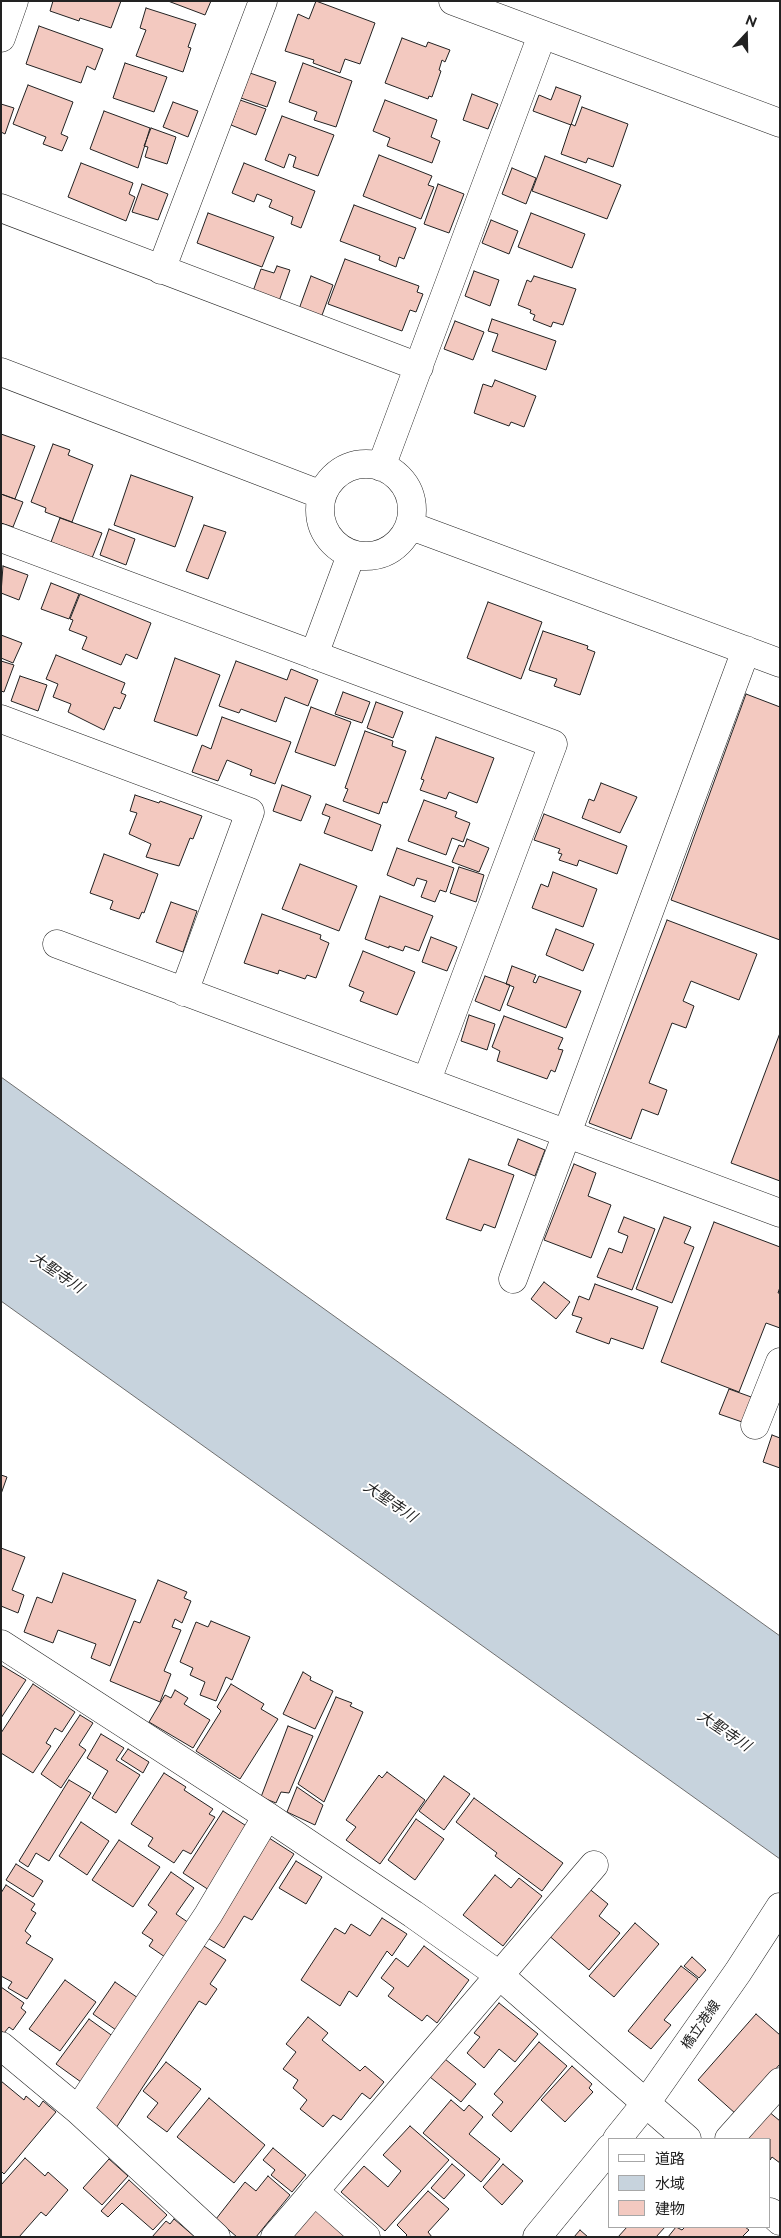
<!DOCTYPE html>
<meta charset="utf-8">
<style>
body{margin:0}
#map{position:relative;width:781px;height:2238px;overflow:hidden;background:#fff;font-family:Raleway,"Noto Sans JP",sans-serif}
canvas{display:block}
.frame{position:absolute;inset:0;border:2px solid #222;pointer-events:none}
.legend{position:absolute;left:608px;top:2138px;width:162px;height:90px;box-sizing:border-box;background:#fff;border:1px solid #a7a7a7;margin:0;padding:6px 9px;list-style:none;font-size:15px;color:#222}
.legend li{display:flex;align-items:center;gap:10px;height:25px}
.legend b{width:25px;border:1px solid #a7a7a7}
.north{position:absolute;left:721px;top:10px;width:50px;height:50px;-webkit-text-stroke:4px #fff;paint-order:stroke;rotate:21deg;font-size:14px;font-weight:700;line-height:20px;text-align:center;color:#222}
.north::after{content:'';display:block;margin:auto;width:18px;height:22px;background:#222;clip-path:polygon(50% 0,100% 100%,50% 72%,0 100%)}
</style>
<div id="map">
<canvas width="781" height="2238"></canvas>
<div class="frame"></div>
<ul class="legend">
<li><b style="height:6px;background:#fff"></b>道路</li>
<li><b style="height:14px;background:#c7d3dd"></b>水域</li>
<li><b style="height:14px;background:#f3c9c0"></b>建物</li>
</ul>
<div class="north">N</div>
</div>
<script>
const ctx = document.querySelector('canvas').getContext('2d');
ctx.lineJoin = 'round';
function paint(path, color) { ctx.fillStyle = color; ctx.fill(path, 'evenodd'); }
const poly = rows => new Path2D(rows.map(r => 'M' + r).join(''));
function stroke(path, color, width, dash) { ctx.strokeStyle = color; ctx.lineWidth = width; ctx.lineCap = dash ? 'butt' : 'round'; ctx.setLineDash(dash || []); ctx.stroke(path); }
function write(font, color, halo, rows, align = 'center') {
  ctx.font = font + ' Raleway,"Noto Sans JP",sans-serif'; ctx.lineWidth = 4; ctx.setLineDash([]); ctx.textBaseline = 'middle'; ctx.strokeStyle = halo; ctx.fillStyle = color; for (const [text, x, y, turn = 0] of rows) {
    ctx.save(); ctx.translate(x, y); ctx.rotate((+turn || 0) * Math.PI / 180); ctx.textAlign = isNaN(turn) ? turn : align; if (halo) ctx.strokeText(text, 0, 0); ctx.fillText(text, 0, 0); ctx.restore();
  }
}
const water = poly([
 [1,1077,780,1636,780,1859,1,1301,1,1077]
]);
paint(water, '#c7d3dd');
stroke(water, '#6f6f6f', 1);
const building = poly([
 [53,1,121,1,111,28,80,18,79,21,50,11,53,1],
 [168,1,211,1,205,15,168,1],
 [316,1,375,23,360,64,345,59,340,73,313,63,314,60,285,51,298,14,309,19,316,1],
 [146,8,196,24,188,47,191,48,183,72,136,56,146,30,140,28,146,8],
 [39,26,103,49,95,70,87,66,81,83,26,64,39,26],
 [402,38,426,47,428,42,450,50,445,62,442,60,439,70,441,71,432,97,429,96,428,99,385,83,402,38],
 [125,63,167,77,154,112,113,98,125,63],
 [303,63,352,81,336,127,314,120,317,112,289,102,303,63],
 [250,73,276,82,267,107,241,98,250,73],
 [28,85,73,102,61,134,68,137,62,151,43,144,46,137,13,124,28,85],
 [556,87,581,96,571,125,533,111,539,95,551,100,556,87],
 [472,94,498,104,488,129,463,120,472,94],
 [240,100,266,109,256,135,231,125,240,100],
 [385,100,437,120,431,137,440,141,432,163,387,146,390,138,373,131,385,100],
 [173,102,198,111,188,137,163,127,173,102],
 [1,104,14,108,5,134,1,132,1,104],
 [582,107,628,124,613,167,588,158,586,163,561,154,571,124,575,126,582,107],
 [104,111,150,128,138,168,90,149,104,111],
 [282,116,334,135,318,176,293,167,296,157,289,154,284,168,265,160,282,116],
 [151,128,176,137,167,164,145,157,148,147,144,146,151,128],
 [379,155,432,176,428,185,434,187,421,219,363,196,379,155],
 [545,156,621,185,607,219,532,191,545,156],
 [81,163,133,183,129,194,135,197,126,221,68,197,81,163],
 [244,163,315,191,301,228,291,224,293,217,269,207,272,200,257,194,254,202,232,193,244,163],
 [512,168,536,178,526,204,502,194,512,168],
 [142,184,168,194,158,220,132,212,142,184],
 [438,184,464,194,449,233,424,224,438,184],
 [354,205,416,228,404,259,399,257,396,267,379,260,380,256,340,241,354,205],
 [208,213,274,237,262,267,197,243,208,213],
 [531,213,585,234,572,268,518,247,531,213],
 [491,220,518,231,509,254,482,243,491,220],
 [345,259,419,286,417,292,423,294,416,312,410,310,402,331,328,304,345,259],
 [277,266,290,270,278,304,252,294,261,269,274,273,277,266],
 [474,271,499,280,490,306,465,296,474,271],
 [311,276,333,285,321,318,299,309,311,276],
 [534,276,576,289,563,325,553,322,551,327,533,320,535,315,530,313,531,310,518,305,527,280,531,282,534,276],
 [492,319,556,341,546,370,492,351,498,334,488,331,492,319],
 [455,321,484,332,473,360,444,349,455,321],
 [495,380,536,396,524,427,511,422,509,426,474,413,483,384,492,387,495,380],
 [1,434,35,446,15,499,1,494,1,434],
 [53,444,70,450,68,455,93,465,72,522,45,512,46,508,31,502,53,444],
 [131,475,193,497,175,547,114,525,131,475],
 [1,494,23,502,13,527,1,523,1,494],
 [60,518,102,533,92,558,51,542,60,518],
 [204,525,226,532,208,579,186,571,204,525],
 [109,529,135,539,126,565,100,555,109,529],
 [3,566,28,575,19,600,1,593,3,566],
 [51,583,79,594,69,619,41,609,51,583],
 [80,594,151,623,137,659,126,654,121,665,82,649,87,637,69,630,73,620,70,619,80,594],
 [488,602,542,622,521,679,467,658,488,602],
 [543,631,588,646,587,649,595,652,580,695,554,686,557,679,529,670,543,631],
 [1,635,22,643,13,663,1,658,1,635],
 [56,655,125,683,121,693,126,695,120,709,114,707,104,730,68,712,71,704,53,697,58,684,46,679,56,655],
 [175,658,220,675,197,736,154,721,175,658],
 [1,661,14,665,4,692,1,691,1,661],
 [236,661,287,680,291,669,318,680,308,706,285,697,276,722,241,709,239,713,219,706,236,661],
 [20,676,47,685,38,711,11,701,20,676],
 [343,692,370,702,362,723,335,714,343,692],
 [746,694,780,707,780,940,671,900,746,694],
 [376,702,403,712,393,738,367,728,376,702],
 [311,707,351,722,335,766,295,752,311,707],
 [222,717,291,742,275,784,250,775,252,770,227,760,218,781,192,772,202,745,211,749,222,717],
 [365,731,393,741,392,746,406,751,387,803,383,802,379,814,343,801,348,789,345,788,365,731],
 [436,737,494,758,477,803,449,792,446,799,420,790,424,780,421,779,436,737],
 [601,783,637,797,620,833,582,818,589,799,594,801,601,783],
 [282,785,311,796,301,821,273,811,282,785],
 [135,795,159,803,160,801,202,816,193,839,190,838,179,866,146,857,151,844,129,834,137,813,130,811,135,795],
 [424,800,457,812,455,817,470,823,463,842,452,838,446,855,408,841,424,800],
 [326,804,381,825,372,851,324,833,330,817,322,814,326,804],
 [544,814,627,846,617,874,579,860,577,866,559,860,562,854,558,853,560,849,534,840,544,814],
 [467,839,489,848,479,872,452,862,459,845,464,847,467,839],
 [397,848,454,868,446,892,440,890,435,902,421,897,427,881,417,878,414,886,387,875,397,848],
 [104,854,158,874,144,913,142,912,139,919,110,909,113,901,90,893,104,854],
 [300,864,357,886,339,931,282,909,300,864],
 [459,867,484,875,476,902,450,893,459,867],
 [553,872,597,889,583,927,532,908,541,884,548,887,553,872],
 [380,896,433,916,419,951,405,946,403,951,389,946,389,948,365,939,380,896],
 [171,902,197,911,183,952,156,942,171,902],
 [262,914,321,935,320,939,329,943,316,978,307,975,305,979,279,970,278,974,244,963,262,914],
 [667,920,757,954,739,1000,691,981,683,1001,694,1006,686,1028,672,1023,649,1083,667,1090,658,1115,642,1109,631,1139,589,1123,667,920],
 [556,929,594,944,583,971,546,955,556,929],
 [431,937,457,947,447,971,422,962,431,937],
 [363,951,415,972,397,1015,360,1001,364,992,349,986,363,951],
 [512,966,536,975,533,982,536,983,539,976,581,991,566,1028,507,1005,514,987,506,984,512,966],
 [485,976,510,985,500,1011,475,1001,485,976],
 [469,1015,495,1024,487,1050,461,1041,469,1015],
 [504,1016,563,1038,558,1049,563,1050,555,1072,551,1070,547,1079,497,1061,500,1051,492,1047,504,1016],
 [780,1033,780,1181,731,1163,780,1033],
 [518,1139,545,1150,535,1176,508,1165,518,1139],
 [469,1159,514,1175,495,1228,484,1224,481,1231,446,1219,469,1159],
 [574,1164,596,1173,588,1196,611,1205,591,1258,544,1240,574,1164],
 [624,1217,655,1229,632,1290,597,1277,609,1248,622,1253,628,1236,618,1232,624,1217],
 [664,1217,691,1227,684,1243,694,1247,672,1303,636,1289,664,1217],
 [714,1222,780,1247,780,1287,778,1293,780,1293,780,1328,766,1323,739,1392,661,1362,714,1222],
 [544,1282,570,1302,556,1319,531,1299,544,1282],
 [595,1284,658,1307,643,1349,611,1338,609,1344,576,1332,582,1318,572,1315,579,1296,589,1300,595,1284],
 [729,1389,754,1398,745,1423,719,1414,729,1389],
 [772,1435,780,1438,780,1468,763,1462,772,1435],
 [1,1475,7,1477,1,1494,1,1475],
 [1,1548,25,1557,12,1590,24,1595,18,1613,1,1606,1,1548],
 [63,1573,136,1600,110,1666,91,1658,96,1644,58,1630,53,1643,24,1632,37,1597,52,1603,63,1573],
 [158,1580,187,1592,184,1598,191,1601,182,1623,175,1619,172,1627,181,1630,164,1671,171,1674,160,1702,110,1681,134,1621,140,1623,158,1580],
 [211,1621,250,1637,232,1680,226,1677,216,1701,200,1695,205,1682,190,1675,193,1668,180,1662,196,1622,208,1627,211,1621],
 [1,1665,26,1680,1,1718,1,1665],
 [303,1672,311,1677,310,1680,333,1691,315,1729,283,1714,303,1672],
 [33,1684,75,1712,62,1732,55,1728,46,1743,51,1746,33,1773,1,1753,1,1733,33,1684],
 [231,1684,264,1704,261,1709,278,1719,240,1779,196,1751,221,1711,217,1707,231,1684],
 [175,1690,188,1698,184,1704,210,1720,193,1748,149,1722,165,1695,171,1698,175,1690],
 [336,1697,352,1703,350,1706,363,1712,324,1802,298,1784,336,1697],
 [80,1715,93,1723,79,1745,86,1750,61,1788,41,1774,80,1715],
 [288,1726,313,1736,289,1793,281,1792,276,1803,261,1797,288,1726],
 [101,1734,124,1748,116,1760,140,1775,116,1813,92,1798,108,1771,87,1758,101,1734],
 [128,1749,149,1762,143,1773,121,1759,128,1749],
 [387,1772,425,1800,380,1864,346,1840,356,1827,346,1820,379,1775,382,1778,387,1772],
 [164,1773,186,1787,184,1790,213,1809,209,1814,215,1817,191,1854,183,1850,174,1863,148,1846,153,1838,131,1824,164,1773],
 [444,1776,470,1794,444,1830,419,1811,444,1776],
 [69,1780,91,1793,49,1861,36,1853,28,1867,19,1861,69,1780],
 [297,1787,323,1805,315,1825,287,1812,297,1787],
 [474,1798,563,1863,542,1891,495,1856,497,1853,456,1822,474,1798],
 [223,1811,248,1827,209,1890,183,1873,223,1811],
 [416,1819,444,1839,415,1880,388,1860,416,1819],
 [81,1822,109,1841,87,1875,59,1856,81,1822],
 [269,1838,294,1854,252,1920,244,1916,224,1948,206,1937,269,1838],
 [119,1840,160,1867,133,1907,92,1880,119,1840],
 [296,1861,322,1877,306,1904,279,1888,296,1861],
 [16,1864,43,1881,33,1897,6,1880,16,1864],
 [171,1872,194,1888,176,1914,189,1923,165,1957,149,1946,153,1940,142,1933,157,1912,148,1905,171,1872],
 [495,1875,511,1888,519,1878,542,1896,503,1946,463,1915,495,1875],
 [6,1885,35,1904,31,1910,36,1913,25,1931,31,1936,26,1943,53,1959,27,1999,8,1988,12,1982,1,1976,1,1893,6,1885],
 [587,1887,608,1904,599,1916,620,1933,589,1970,547,1934,587,1887],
 [382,1918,407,1934,392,1956,387,1951,357,1997,349,1991,340,2006,301,1980,335,1928,345,1934,351,1924,370,1936,382,1918],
 [635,1923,659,1944,614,1997,589,1976,635,1923],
 [199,1943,226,1960,210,1984,217,1989,206,2005,199,2001,116,2128,89,2111,199,1943],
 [424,1946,469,1980,437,2023,427,2015,422,2021,388,1996,394,1988,381,1978,396,1958,408,1967,424,1946],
 [692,1957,706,1970,699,1978,684,1966,692,1957],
 [681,1966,698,1979,664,2020,671,2025,651,2049,628,2031,681,1966],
 [65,1980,96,2002,60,2051,29,2029,65,1980],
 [115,1982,138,1998,116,2030,93,2014,115,1982],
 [1,1987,24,2003,21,2008,26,2012,13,2030,9,2027,4,2033,1,2031,1,1987],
 [499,2003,538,2034,515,2062,499,2049,484,2068,467,2053,480,2037,474,2033,499,2003],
 [756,2014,780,2035,780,2064,736,2114,698,2080,756,2014],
 [308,2017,328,2033,322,2040,360,2071,365,2066,384,2082,370,2099,362,2093,341,2120,333,2115,323,2127,300,2109,307,2100,293,2088,298,2080,283,2069,296,2052,286,2044,308,2017],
 [89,2019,114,2037,81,2082,56,2064,89,2019],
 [539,2042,567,2066,511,2132,492,2115,503,2102,494,2094,539,2042],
 [440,2055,476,2084,461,2102,425,2073,440,2055],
 [166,2062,201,2089,167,2132,147,2117,158,2103,143,2091,166,2062],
 [572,2066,592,2084,589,2088,593,2092,565,2122,541,2100,572,2066],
 [1,2081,24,2100,26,2096,39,2107,43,2101,56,2112,4,2174,1,2171,1,2081],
 [209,2098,265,2145,234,2183,177,2137,209,2098],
 [451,2100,464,2111,469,2105,483,2117,469,2134,500,2159,481,2182,423,2133,451,2100],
 [768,2111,780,2121,780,2163,772,2157,770,2160,770,2139,743,2139,768,2111],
 [410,2126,449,2160,385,2231,341,2192,364,2166,388,2187,401,2171,383,2155,410,2126],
 [273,2148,306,2175,292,2192,271,2175,275,2170,263,2160,273,2148],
 [25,2158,45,2176,48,2172,68,2190,46,2216,41,2212,19,2237,1,2237,1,2185,25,2158],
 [109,2159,128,2176,102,2205,83,2188,109,2159],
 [452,2164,465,2175,444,2199,431,2188,452,2164],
 [503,2164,523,2181,502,2205,483,2187,503,2164],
 [268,2176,290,2195,256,2237,237,2237,216,2219,245,2182,256,2191,268,2176],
 [129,2180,167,2215,153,2230,122,2203,108,2217,101,2211,129,2180],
 [428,2191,449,2209,428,2232,432,2237,405,2237,407,2235,397,2225,428,2191],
 [313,2203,351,2237,283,2237,313,2203],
 [174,2219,195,2237,152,2237,166,2221,170,2224,174,2219],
 [627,2227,665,2227,656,2237,618,2237,627,2227],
 [676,2227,682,2230,685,2227,745,2227,749,2230,742,2237,668,2237,676,2227],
 [580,2230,588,2237,574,2237,580,2230]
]);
paint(building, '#f3c9c0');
stroke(building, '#222', 1);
const minor = poly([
 [453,1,780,123],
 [1,38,14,1],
 [1,208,419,367],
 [161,270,263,1],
 [1,372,322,495],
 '320 510a46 46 0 1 1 92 0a46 46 0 1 1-92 0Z',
 [381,467,542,35],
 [411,526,780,663],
 [1,538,553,744,427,1080],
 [314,655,351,555],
 [1,719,250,812,184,992],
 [57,944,780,1213],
 [513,1279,746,650],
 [755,1425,780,1362],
 [1,1644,267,1816,413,1914,499,1975,687,2139],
 [1,2046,78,2110,216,2237],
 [78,2110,208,1915,267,1816],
 [729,2139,780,2082],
 [314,2191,366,2237],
 [770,2212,780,2221],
 [275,2237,594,1865]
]);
const major = poly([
 [617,2139,646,2103,738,1972,780,1907],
 [537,2237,610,2148]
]);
stroke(minor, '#222', 29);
stroke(major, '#222', 29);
stroke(minor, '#fff', 28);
stroke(major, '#fff', 28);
write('14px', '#222', '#fff', [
 ["橋立港線",701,2025,-55]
]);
write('italic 15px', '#222', '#fff', [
 ["大聖寺川",57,1273,34],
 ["大聖寺川",390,1502,34],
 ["大聖寺川",724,1731,34]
]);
</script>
